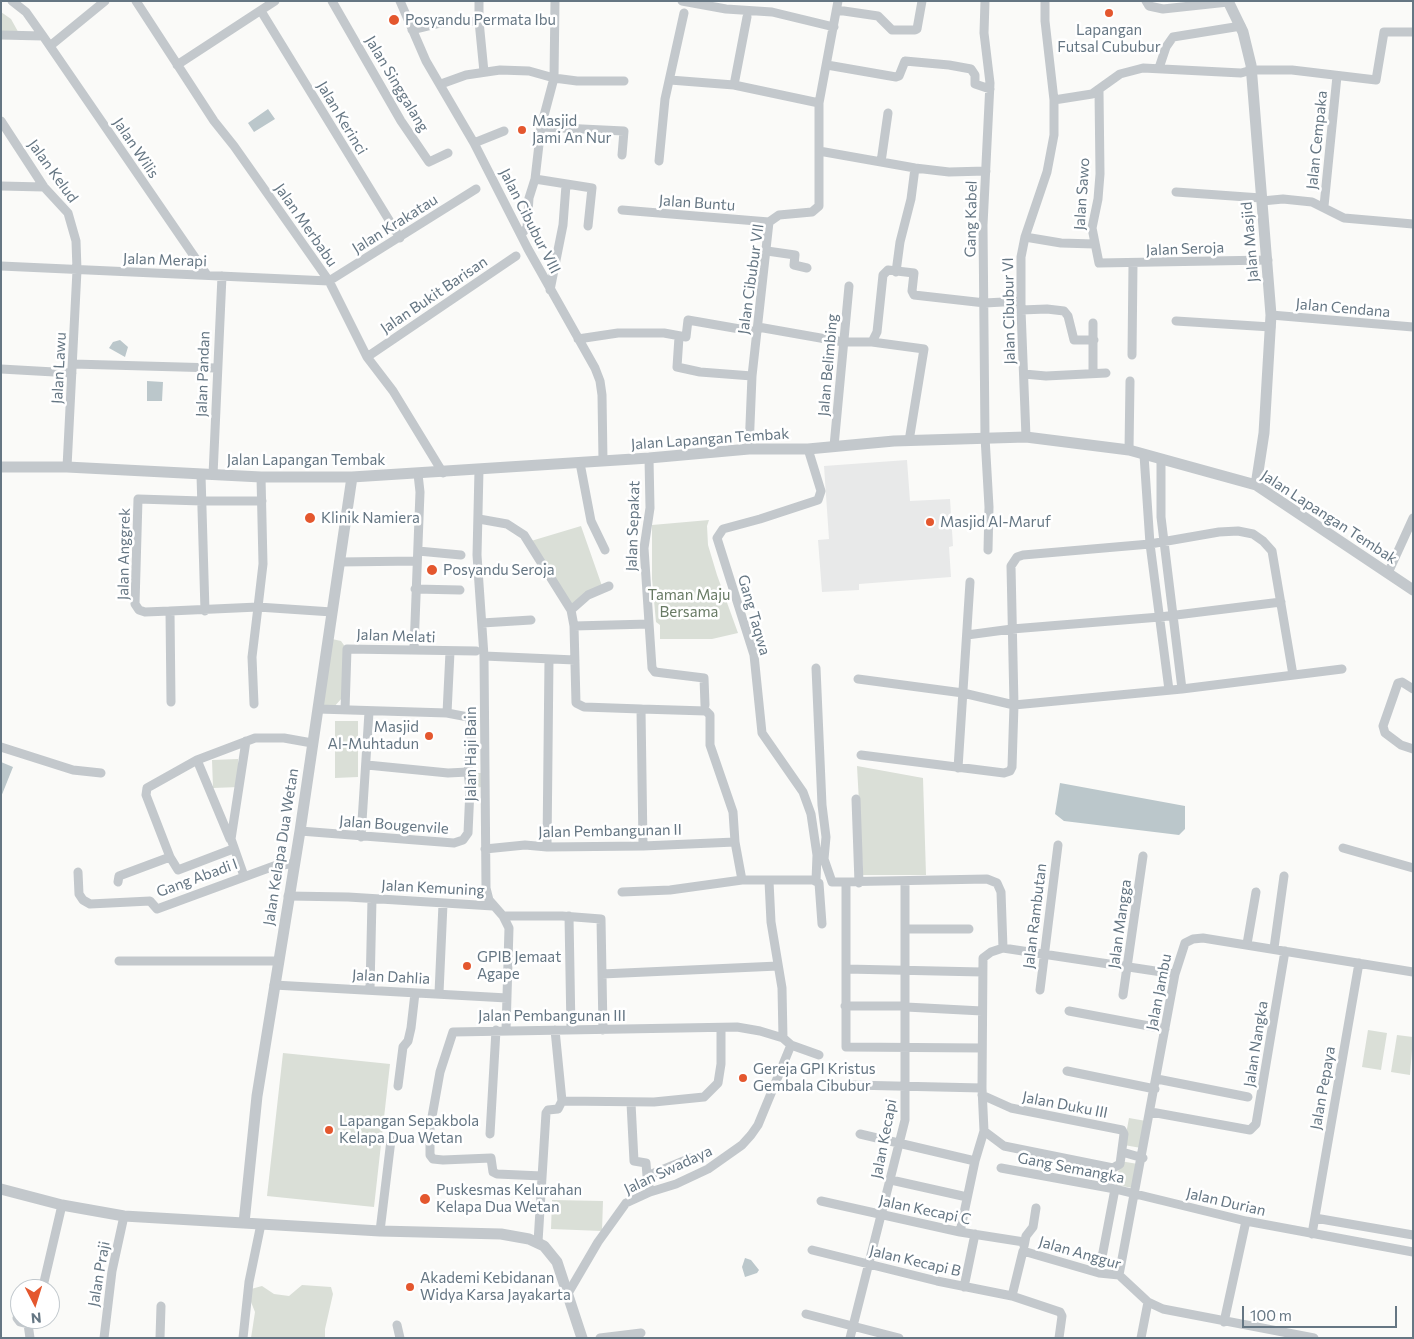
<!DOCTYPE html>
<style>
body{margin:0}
#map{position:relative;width:1414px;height:1339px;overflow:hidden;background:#fafaf8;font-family:Commissioner,sans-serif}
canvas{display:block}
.frame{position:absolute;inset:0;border:2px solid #657683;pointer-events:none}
.north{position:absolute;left:10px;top:1279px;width:50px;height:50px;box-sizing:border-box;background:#fff;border:1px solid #c1c8cd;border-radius:50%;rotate:175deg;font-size:14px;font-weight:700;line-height:20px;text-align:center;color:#657683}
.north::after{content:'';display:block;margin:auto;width:18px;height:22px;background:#e4572e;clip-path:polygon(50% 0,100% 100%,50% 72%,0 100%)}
.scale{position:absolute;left:1242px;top:1306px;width:155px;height:22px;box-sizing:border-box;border:2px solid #657683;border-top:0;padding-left:6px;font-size:15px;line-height:18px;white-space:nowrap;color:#657683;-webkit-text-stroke:4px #fff;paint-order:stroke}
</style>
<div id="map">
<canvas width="1414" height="1339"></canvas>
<div class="frame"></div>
<div class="north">N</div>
<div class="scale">100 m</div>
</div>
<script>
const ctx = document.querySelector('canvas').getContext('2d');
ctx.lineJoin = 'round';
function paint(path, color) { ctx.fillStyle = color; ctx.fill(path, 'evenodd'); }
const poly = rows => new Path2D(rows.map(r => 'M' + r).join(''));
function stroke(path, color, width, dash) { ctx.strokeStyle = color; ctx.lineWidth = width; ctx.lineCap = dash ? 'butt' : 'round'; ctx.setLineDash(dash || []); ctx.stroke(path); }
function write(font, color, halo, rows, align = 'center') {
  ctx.font = font + ' Commissioner,sans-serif'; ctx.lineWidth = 5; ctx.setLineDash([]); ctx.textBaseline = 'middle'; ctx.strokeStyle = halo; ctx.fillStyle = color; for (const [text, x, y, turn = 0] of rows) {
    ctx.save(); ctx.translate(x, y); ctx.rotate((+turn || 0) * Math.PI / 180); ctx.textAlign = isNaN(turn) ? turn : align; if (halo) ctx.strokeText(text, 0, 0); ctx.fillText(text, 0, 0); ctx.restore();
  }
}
paint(poly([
 [907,460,910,501,950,499,953,546,949,547,951,577,859,584,859,590,822,592,818,540,829,539,824,466]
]), '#e8e9e9');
paint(poly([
 [1,12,11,19,21,37,1,36],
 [709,520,707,526,708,545,717,575,738,633,712,639,660,639,660,625,656,622,652,579,652,525],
 [581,526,602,586,570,605,531,541],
 [332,639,341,641,346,648,342,670,342,698,333,708,321,707],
 [335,721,358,721,358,777,335,778],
 [238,759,239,787,213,788,212,760],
 [857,766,923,778,926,875,863,875],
 [472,773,481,773,482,787,473,788],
 [1368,1030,1387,1033,1381,1070,1362,1067],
 [1397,1035,1413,1037,1410,1075,1391,1072],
 [283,1053,390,1064,374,1207,267,1196],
 [1129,1118,1146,1121,1141,1148,1124,1145],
 [1120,1161,1138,1164,1133,1188,1116,1185],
 [552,1200,603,1201,602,1231,551,1229],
 [302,1285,331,1287,333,1294,325,1329,325,1338,251,1338,255,1312,251,1302,251,1289,262,1286,274,1294,289,1296]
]), '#dadfd7');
paint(poly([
 [268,109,275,119,254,132,248,123],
 [120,340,128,347,125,357,109,348,113,342],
 [147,381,163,382,162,401,147,401],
 [1,762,13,767,1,797],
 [1060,783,1185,806,1185,829,1179,835,1064,821,1055,814],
 [745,1258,751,1260,759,1270,757,1273,745,1277,742,1267]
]), '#bbc7cb');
stroke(poly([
 [12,1,26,12,43,36,207,275],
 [136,1,214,121,234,146,329,281,367,357,393,391,443,473],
 [332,1,401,121,429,162,448,153],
 [400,1,426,61,474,143,528,249,595,368,600,381,602,395,603,461],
 [479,1,479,21,484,72],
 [682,1,726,9,772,12,834,27],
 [985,1,984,33,990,83,983,225,985,437,989,507,988,550],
 [1146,1,1149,6,1163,9,1228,2],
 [837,10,878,16,892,30,915,30,917,29,922,1],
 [261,11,400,238],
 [412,30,441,23,479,21],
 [1,35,43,36],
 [50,46,105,1],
 [177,65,275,1],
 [827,65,896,77,899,76,905,61,949,65,971,69,975,75,975,84,990,89],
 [1159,68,1166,47,1173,37,1241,26],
 [670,80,734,85,819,103],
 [441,84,466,75,500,70,529,71,554,78,577,81,624,81],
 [734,85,747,17],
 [1099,91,1100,174,1098,199,1092,228,1099,263,1268,260],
 [1054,100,1092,94,1120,74,1143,68,1241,73,1252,70,1292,70,1376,80,1384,32,1413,32],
 [1,121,44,187,68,213,76,241,77,270,67,467],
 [541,127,624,131,622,155],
 [474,143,504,131],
 [819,151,915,168,949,172,986,171],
 [659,161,665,99,684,13],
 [881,162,888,113],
 [535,179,592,188,588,226],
 [1,186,44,187],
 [1176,192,1261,198],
 [1262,201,1283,199,1312,202,1344,218,1413,224],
 [1324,206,1337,76],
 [622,210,769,222],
 [521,234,527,228,529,198,535,179,541,127,554,78,555,1],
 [1025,237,1061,243,1094,244],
 [767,251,795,255,794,265,807,268],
 [1,266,329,281,476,189],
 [896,272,900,242,911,199,915,168],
 [550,290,563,225,566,185],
 [1021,310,1047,309,1064,311,1068,316,1074,340,1094,340],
 [1271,315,1413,327],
 [1176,321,1271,327],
 [1093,323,1093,373],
 [758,327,843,342,872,342,877,332,883,275,888,270,914,273,912,291,914,295,985,303,1021,301],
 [679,337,677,367,700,372,752,376],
 [578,339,618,333,664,333,686,337,688,320,757,332],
 [872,342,924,349,909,441],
 [1132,355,1133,264],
 [367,357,516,256],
 [73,364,216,368],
 [1,369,72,373],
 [1024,374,1046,376,1106,373],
 [1026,437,1021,310,1021,257,1025,237,1047,172,1054,135,1054,100,1045,21,1045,1],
 [834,446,849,286],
 [749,449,752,376,769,222,779,215,812,212,819,206,819,103,838,1],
 [808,449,821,491,818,500,760,519,723,529,717,538,754,655,762,733,803,792,811,814,817,855,816,881],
 [1129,450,1130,381],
 [1144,455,1150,544,1169,690],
 [649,458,650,508,644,548,652,668,655,672,704,678,705,705],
 [1161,459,1161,517,1182,689],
 [580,463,591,521,605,550],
 [479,470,477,555,484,656,486,888,489,900,503,916,509,928,506,1030],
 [201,475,205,611],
 [213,475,222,276],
 [479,519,507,524,524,535,571,610,574,626,576,703,584,707,641,709,643,846],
 [418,551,461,555],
 [339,562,417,561],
 [1388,573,1413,518],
 [415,589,460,590],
 [571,610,588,595,609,586],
 [170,611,145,612,139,610,135,604,138,499,202,501,262,501],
 [482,623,531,620],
 [574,626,649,624],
 [967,635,1012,629,1160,617,1281,602],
 [414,649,420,492,418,474],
 [484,656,575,660],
 [816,668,822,805,826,837,824,859,832,882,987,879,997,883,1001,892,1003,948,1175,974],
 [858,679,963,693,1014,705,1182,689,1342,669],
 [1413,689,1402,682,1398,683,1383,726,1385,733,1401,745,1413,749],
 [171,702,170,611,258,607,263,564,261,477],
 [254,704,252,657,258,607,332,612],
 [641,709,706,711,710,715,710,745,733,812,735,842,742,880],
 [345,710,347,649,476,651],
 [447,713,450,652],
 [1,747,73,770,101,773],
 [861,755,1004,773,1010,771,1012,767,1014,705,1011,566,1017,557,1023,555,1150,544,1219,532,1238,531,1253,534,1263,541,1272,551,1293,675],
 [197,760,230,839],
 [367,765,448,773,468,772],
 [958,768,970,582],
 [856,799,859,883],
 [300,831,454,843,463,840,468,833,470,789,468,772,472,728,468,717,447,713,318,709],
 [361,837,369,712],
 [547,847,549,659],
 [1343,848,1413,868],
 [233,849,178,870,170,857,146,795,147,788,197,760,255,738,284,738,312,743],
 [485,849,525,845,547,847,643,846,735,842],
 [78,872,79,894,83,900,90,904,150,901,157,909,274,866,290,864,294,866],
 [244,876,231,839,246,741],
 [769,881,771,922,782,988,783,1038],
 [118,882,119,876,170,857],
 [846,883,846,1047,982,1048],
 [622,892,670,890,742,880,813,880,819,883,822,924],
 [288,896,348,897,493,906],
 [503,916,562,916,601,919,603,1030],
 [569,916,571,1030],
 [906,929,969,929],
 [1247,944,1256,892],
 [1274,948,1284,876],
 [119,961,278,961],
 [846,969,982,972],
 [602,974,778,966],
 [274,985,507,998],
 [370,990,372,899],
 [1040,990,1058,845],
 [439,993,443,904],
 [1123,995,1143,856],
 [845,1006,906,1006],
 [906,1007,982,1011],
 [1069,1011,1165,1029],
 [1067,1071,1155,1089],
 [1157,1079,1248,1097],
 [852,1085,982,1088],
 [398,1086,403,1047,408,1041,411,1028,415,993],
 [982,1095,1011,1108,1122,1130,1124,1134,1120,1164,1113,1168,1004,1146,984,1131],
 [562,1101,654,1102,704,1097,718,1083,721,1064,721,1028],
 [631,1103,634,1161,646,1163,647,1176],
 [1151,1112,1250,1130,1256,1124,1285,951],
 [490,1134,496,1030],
 [860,1134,975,1161,984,1131,982,1088,983,958,991,952,1003,948],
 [1122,1152,1143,1158],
 [1001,1168,1115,1189,1246,1221,1413,1252],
 [542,1176,497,1174,493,1172,491,1158,443,1160,433,1159,430,1155,430,1128,440,1072,453,1032,737,1027,760,1031,783,1038,791,1045,819,1055],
 [891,1180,967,1197],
 [650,1192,647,1176,691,1158],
 [821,1201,960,1232,1024,1242],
 [1315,1218,1413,1235],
 [380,1231,391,1140],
 [960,1232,975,1161],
 [1312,1234,1359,963],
 [538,1242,546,1113,548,1110,558,1109,562,1101,555,1030],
 [1024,1246,1026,1236,1033,1227,1036,1208],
 [812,1250,937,1281,1012,1296,1060,1312,1062,1316,1059,1338],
 [1099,1273,1115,1189],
 [1119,1275,1175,974,1185,943,1193,939,1203,938,1413,972],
 [44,1282,62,1205],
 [964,1287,975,1234],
 [567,1295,598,1242,626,1203,650,1192,676,1184,708,1169,742,1145,751,1135,758,1125,791,1045],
 [1012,1296,1023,1251,1099,1273,1119,1275,1148,1302,1163,1309,1314,1338],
 [806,1314,899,1338],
 [17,1318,20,1322,28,1324,30,1338],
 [1224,1322,1246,1221],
 [397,1325,400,1338],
 [104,1338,112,1271,124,1216],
 [160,1338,161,1306],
 [243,1338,249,1282,261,1224],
 [600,1338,641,1333],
 [850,1338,905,1120,905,881],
 [1141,1338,1148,1302]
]), '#c3c8cc', 9);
stroke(poly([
 [1228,1,1243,32,1251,65,1271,315,1264,433,1256,485],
 [1,467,67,467,261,477,352,477,649,458,749,449,808,449,894,441,1026,437,1129,450,1256,485,1413,590],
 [1,1189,62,1205,124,1216,380,1231,501,1234,529,1239,544,1246,557,1262,582,1338],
 [244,1223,257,1096,300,831,352,477]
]), '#c3c8cc', 11);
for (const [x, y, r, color] of [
 [1109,13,5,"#e4572e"],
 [394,20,6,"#e4572e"],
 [522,130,5,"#e4572e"],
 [310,518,6,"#e4572e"],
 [930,522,5,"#e4572e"],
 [432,570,6,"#e4572e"],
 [429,736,5,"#e4572e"],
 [467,966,5,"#e4572e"],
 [743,1078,5,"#e4572e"],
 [329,1130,5,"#e4572e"],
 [425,1199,6,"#e4572e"],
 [410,1287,5,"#e4572e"]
]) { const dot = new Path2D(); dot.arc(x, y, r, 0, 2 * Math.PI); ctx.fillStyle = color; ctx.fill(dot); stroke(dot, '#fff', 2); }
write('15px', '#657683', '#fff', [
 ["Posyandu Permata Ibu",405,20],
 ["Lapangan",1109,30,"center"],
 ["Futsal Cububur",1109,47,"center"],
 ["Masjid",532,121],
 ["Jami An Nur",532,138],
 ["Klinik Namiera",321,518],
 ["Masjid Al-Maruf",940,522],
 ["Posyandu Seroja",443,570],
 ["Masjid",419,727,"right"],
 ["Al-Muhtadun",419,744,"right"],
 ["GPIB Jemaat",477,957],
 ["Agape",477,974],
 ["Gereja GPI Kristus",753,1069],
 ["Gembala Cibubur",753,1086],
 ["Lapangan Sepakbola",339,1121],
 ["Kelapa Dua Wetan",339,1138],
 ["Puskesmas Kelurahan",436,1190],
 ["Kelapa Dua Wetan",436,1207],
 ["Akademi Kebidanan",420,1278],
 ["Widya Karsa Jayakarta",420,1295]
], 'left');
write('15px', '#657683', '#fff', [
 ["Jalan Singgalang",397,84,59],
 ["Jalan Kerinci",342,118,59],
 ["Jalan Cempaka",1317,140,-84],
 ["Jalan Wilis",136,148,56],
 ["Jalan Kelud",53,171,54],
 ["Jalan Sawo",1082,194,-86],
 ["Jalan Buntu",697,203,4],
 ["Gang Kabel",971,219,-89],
 ["Jalan Cibubur VIII",530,221,63],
 ["Jalan Krakatau",395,224,-32],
 ["Jalan Merbabu",306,225,55],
 ["Jalan Masjid",1250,242,-95],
 ["Jalan Seroja",1185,249,-2],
 ["Jalan Merapi",165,260,2],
 ["Jalan Cibubur VII",751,279,-82],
 ["Jalan Bukit Barisan",434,295,-34],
 ["Jalan Cendana",1343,308,5],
 ["Jalan Cibubur VI",1009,311,-91],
 ["Jalan Belimbing",828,365,-85],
 ["Jalan Lawu",59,368,-87],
 ["Jalan Pandan",203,374,-88],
 ["Jalan Lapangan Tembak",710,439,-4],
 ["Jalan Lapangan Tembak",306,460],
 ["Jalan Lapangan Tembak",1329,517,33],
 ["Jalan Sepakat",633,526,-88],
 ["Jalan Anggrek",124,554,-89],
 ["Gang Taqwa",754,615,74],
 ["Jalan Melati",396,636,2],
 ["Jalan Haji Bain",471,754,-90],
 ["Jalan Bougenvile",394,825,4],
 ["Jalan Pembangunan II",610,831,-1],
 ["Jalan Kelapa Dua Wetan",281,847,-81],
 ["Gang Abadi I",197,878,-20],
 ["Jalan Kemuning",433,888,3],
 ["Jalan Rambutan",1035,916,-83],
 ["Jalan Mangga",1120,924,-82],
 ["Jalan Dahlia",391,977,3],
 ["Jalan Jambu",1159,992,-79],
 ["Jalan Pembangunan III",552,1016],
 ["Jalan Nangka",1256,1044,-81],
 ["Jalan Pepaya",1323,1088,-80],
 ["Jalan Duku III",1065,1105,11],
 ["Jalan Kecapi",884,1139,-79],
 ["Gang Semangka",1071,1168,11],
 ["Jalan Swadaya",668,1170,-25],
 ["Jalan Durian",1226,1202,13],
 ["Jalan Kecapi C",925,1210,12],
 ["Jalan Anggur",1080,1253,16],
 ["Jalan Kecapi B",915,1261,13],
 ["Jalan Praji",99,1274,-80]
]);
write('15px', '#687a64', '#fff', [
 ["Taman Maju",689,595],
 ["Bersama",689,612]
]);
</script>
